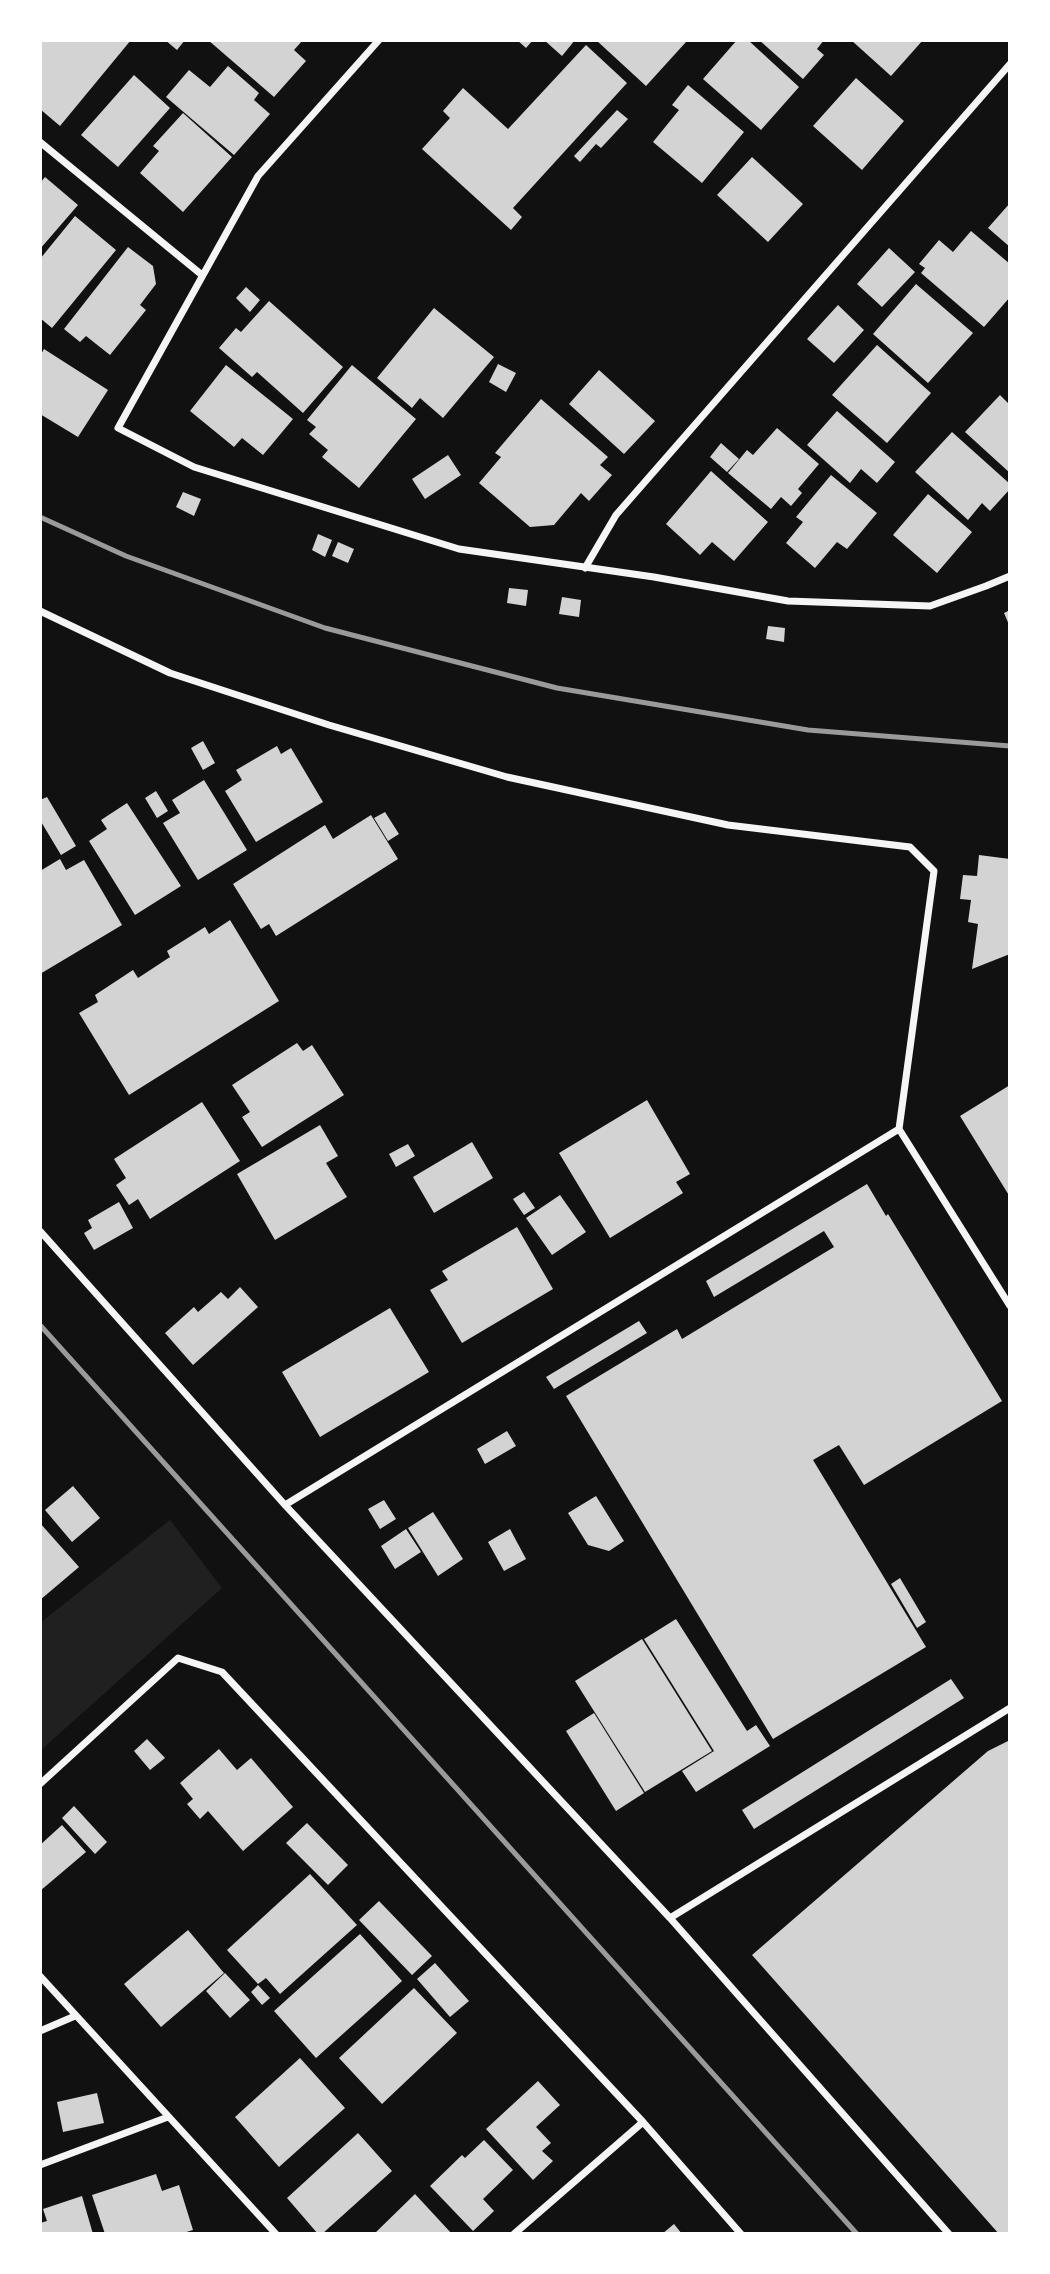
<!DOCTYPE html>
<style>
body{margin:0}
#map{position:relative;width:1050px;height:2274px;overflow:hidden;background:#111;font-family:Karla,sans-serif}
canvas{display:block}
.frame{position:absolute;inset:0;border:42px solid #fff;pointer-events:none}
</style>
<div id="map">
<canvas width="1050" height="2274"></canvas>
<div class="frame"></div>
</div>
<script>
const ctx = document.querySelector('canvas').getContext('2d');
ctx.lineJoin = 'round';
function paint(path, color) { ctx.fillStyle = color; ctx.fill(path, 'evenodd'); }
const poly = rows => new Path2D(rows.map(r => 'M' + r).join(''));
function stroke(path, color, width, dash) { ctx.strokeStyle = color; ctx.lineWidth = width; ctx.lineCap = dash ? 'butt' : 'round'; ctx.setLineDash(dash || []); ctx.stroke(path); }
paint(poly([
 [170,1520,222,1588,40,1751,40,1623]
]), '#202020');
paint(poly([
 [40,40,131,40,60,126,40,109],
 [165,40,185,40,177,50],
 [208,40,300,40,302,41,294,50,306,61,274,97],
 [517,40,533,40,526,48],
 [544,40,575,40,562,56],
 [596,40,684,40,686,42,646,86],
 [737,40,748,40,799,87,761,130,703,79],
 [759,40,824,40,817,49,824,55,803,79],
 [851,40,923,40,891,76],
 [586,45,627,83,513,208,522,217,511,230,422,149,450,118,443,111,463,88,508,129],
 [228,66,259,93,254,100,270,114,234,155,166,97,189,70,210,87],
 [134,75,170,108,118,167,81,135],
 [856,78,904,121,862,170,813,126],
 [688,85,744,132,702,183,653,142,679,110,672,105],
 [617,110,628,119,601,148,596,144,580,162,574,156],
 [183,113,232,157,183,212,140,173,159,151,153,146],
 [752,157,803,204,768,242,717,195],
 [45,177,78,205,40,249,40,183],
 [1010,203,1010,247,988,228],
 [75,216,116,250,52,328,40,318,40,259],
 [971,231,1010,264,1010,297,984,327,921,273,925,268,919,264,939,240,953,252],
 [128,247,153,266,156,284,140,305,146,310,110,355,86,336,80,342,64,329],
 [889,248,915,272,882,307,857,284],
 [916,284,973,333,928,383,873,334],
 [246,287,260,300,250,312,236,298],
 [269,301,343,367,303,413,257,372,252,377,219,348,236,328,241,332],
 [838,305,864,330,834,363,807,339],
 [434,308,494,357,443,418,420,398,412,408,377,378],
 [877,345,931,393,887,443,832,395],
 [44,349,108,390,78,437,40,414,40,356],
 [498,364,516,373,506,392,489,382],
 [226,365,293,419,263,455,242,438,234,447,190,411],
 [352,365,416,419,359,488,322,457,328,450,309,434,316,427,307,420],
 [599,370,655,421,624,454,569,404],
 [1000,395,1010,405,1010,473,965,432],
 [541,399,608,457,600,465,612,475,589,501,581,493,554,525,530,527,479,483,501,457,495,453],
 [837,411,895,462,877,483,861,469,850,483,807,445],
 [777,428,819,464,798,489,802,493,791,506,781,497,771,509,728,473,747,450,753,455],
 [952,432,1010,484,1010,489,990,511,982,503,968,520,915,472],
 [721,443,739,459,727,472,710,457],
 [448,455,461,475,425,499,412,479],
 [711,471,768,522,734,561,712,542,700,555,666,524],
 [831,475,877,513,847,549,837,542,815,568,786,543,803,522,796,517],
 [183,492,201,499,194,516,176,507],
 [928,494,972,532,937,573,893,535],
 [318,534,332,540,325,557,312,550],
 [338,542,354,549,348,563,332,556],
 [509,588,528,590,526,606,507,603],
 [562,597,581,600,579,617,559,614],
 [1010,610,1010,627,1004,613],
 [768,626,785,628,784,642,766,639],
 [203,741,215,763,203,770,191,748],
 [277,746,281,754,291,748,323,802,256,842,225,791,242,780,236,770],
 [204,780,247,850,198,880,163,823,180,813,172,800],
 [156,791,168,811,157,818,145,798],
 [47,797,76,846,61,855,40,820,40,800],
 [127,803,181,886,135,915,89,841,107,829,101,820],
 [385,812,399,834,388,841,374,818],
 [371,815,398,859,276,936,269,924,261,929,233,884,325,825,333,839],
 [979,855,1010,859,1010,954,972,969,978,924,968,922,971,900,960,899,963,875,977,876],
 [60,859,66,870,84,860,122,925,40,974,40,871],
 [230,920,279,1001,129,1095,79,1013,98,1002,95,995,133,970,138,978,170,957,167,951,205,927,209,934],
 [297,1043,303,1051,312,1045,344,1095,262,1147,242,1117,250,1112,232,1085],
 [1010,1085,1010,1197,960,1116],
 [647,1100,690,1174,676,1182,683,1193,610,1238,559,1153],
 [202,1102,240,1161,150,1219,138,1199,129,1205,116,1185,126,1178,114,1159],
 [320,1125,338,1156,326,1163,347,1197,275,1240,237,1174],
 [472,1142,493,1178,434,1213,413,1177],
 [408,1144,415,1156,396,1167,389,1154],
 [867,1184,886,1216,888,1214,1002,1401,864,1485,839,1445,813,1460,926,1647,773,1739,566,1396,677,1329,682,1339,834,1247,824,1231,714,1297,706,1281],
 [524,1192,535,1208,524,1215,513,1199],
 [560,1195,586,1232,552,1255,526,1218],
 [119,1202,133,1228,94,1250,84,1233,92,1228,88,1220],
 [517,1227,553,1289,462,1343,430,1290,448,1280,442,1271],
 [240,1287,258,1307,193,1365,165,1333,194,1307,198,1312,221,1292,228,1299],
 [390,1308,429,1372,320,1437,282,1372],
 [639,1321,647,1333,554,1389,546,1377],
 [507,1431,516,1446,485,1464,477,1449],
 [73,1486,100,1518,72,1542,45,1510],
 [596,1496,624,1541,609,1551,588,1545,568,1513],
 [384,1500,396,1519,380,1529,368,1509],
 [433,1512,463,1559,438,1576,408,1528],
 [40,1523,79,1567,40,1600],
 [406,1529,421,1552,395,1569,381,1546],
 [510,1529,526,1559,504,1571,488,1542],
 [900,1578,926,1622,917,1628,891,1584],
 [676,1619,747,1731,756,1725,770,1746,696,1792,682,1771,714,1751,644,1639],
 [642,1639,712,1751,645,1792,575,1681],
 [951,1679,964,1698,754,1829,742,1810],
 [594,1713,644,1793,616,1811,566,1731],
 [147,1739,165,1758,150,1770,134,1751],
 [1010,1740,1010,2234,999,2234,752,1955,988,1751],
 [219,1749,237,1770,251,1758,293,1807,243,1851,208,1811,200,1819,187,1804,193,1799,180,1783],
 [74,1806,107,1842,95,1854,62,1818],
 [307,1823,348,1865,328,1885,286,1843],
 [62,1825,86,1852,40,1891,40,1845],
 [310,1874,357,1925,280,1994,266,1978,258,1984,227,1950],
 [379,1901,432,1956,412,1975,359,1920],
 [188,1930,224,1973,161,2027,124,1984],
 [360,1934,402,1981,316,2058,274,2011],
 [435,1963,469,2001,450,2017,417,1979],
 [225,1973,250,2000,230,2018,206,1991],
 [258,1985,270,1998,262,2005,251,1992],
 [414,1988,457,2033,382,2104,339,2058],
 [300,2058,345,2108,279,2167,235,2117],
 [538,2081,560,2105,536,2127,551,2143,542,2151,553,2161,533,2180,486,2129],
 [97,2093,104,2123,63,2132,57,2102],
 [358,2133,392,2171,322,2234,318,2234,287,2198],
 [484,2140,513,2170,483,2199,494,2211,473,2231,430,2186,462,2155,465,2158],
 [156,2174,162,2191,179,2185,193,2230,180,2234,105,2234,92,2195],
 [415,2194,452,2234,374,2234],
 [82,2196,93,2234,40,2234,40,2223,47,2221,43,2209],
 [674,2224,682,2234,662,2234]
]), '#d3d3d3');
stroke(poly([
 [379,40,258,176,118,428,194,467,459,549,654,577,788,601,930,606,986,586,1010,576],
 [40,142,202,275],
 [585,568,616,515,1010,64],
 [40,611,170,673,329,725,507,777,728,825,910,847,934,871,899,1129,1010,1306],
 [40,1231,285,1505,670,1918,949,2234],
 [285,1505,899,1129],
 [40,1784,178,1658,222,1672,643,2122,741,2234],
 [670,1918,1010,1708],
 [40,1976,276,2234],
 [40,2031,75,2016],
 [40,2165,168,2117],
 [514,2234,643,2122]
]), '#f5f5f5', 7);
stroke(poly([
 [40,517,126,556,325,628,557,688,808,730,1010,746],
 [40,1325,857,2234]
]), '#9a9a9a', 5);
</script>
